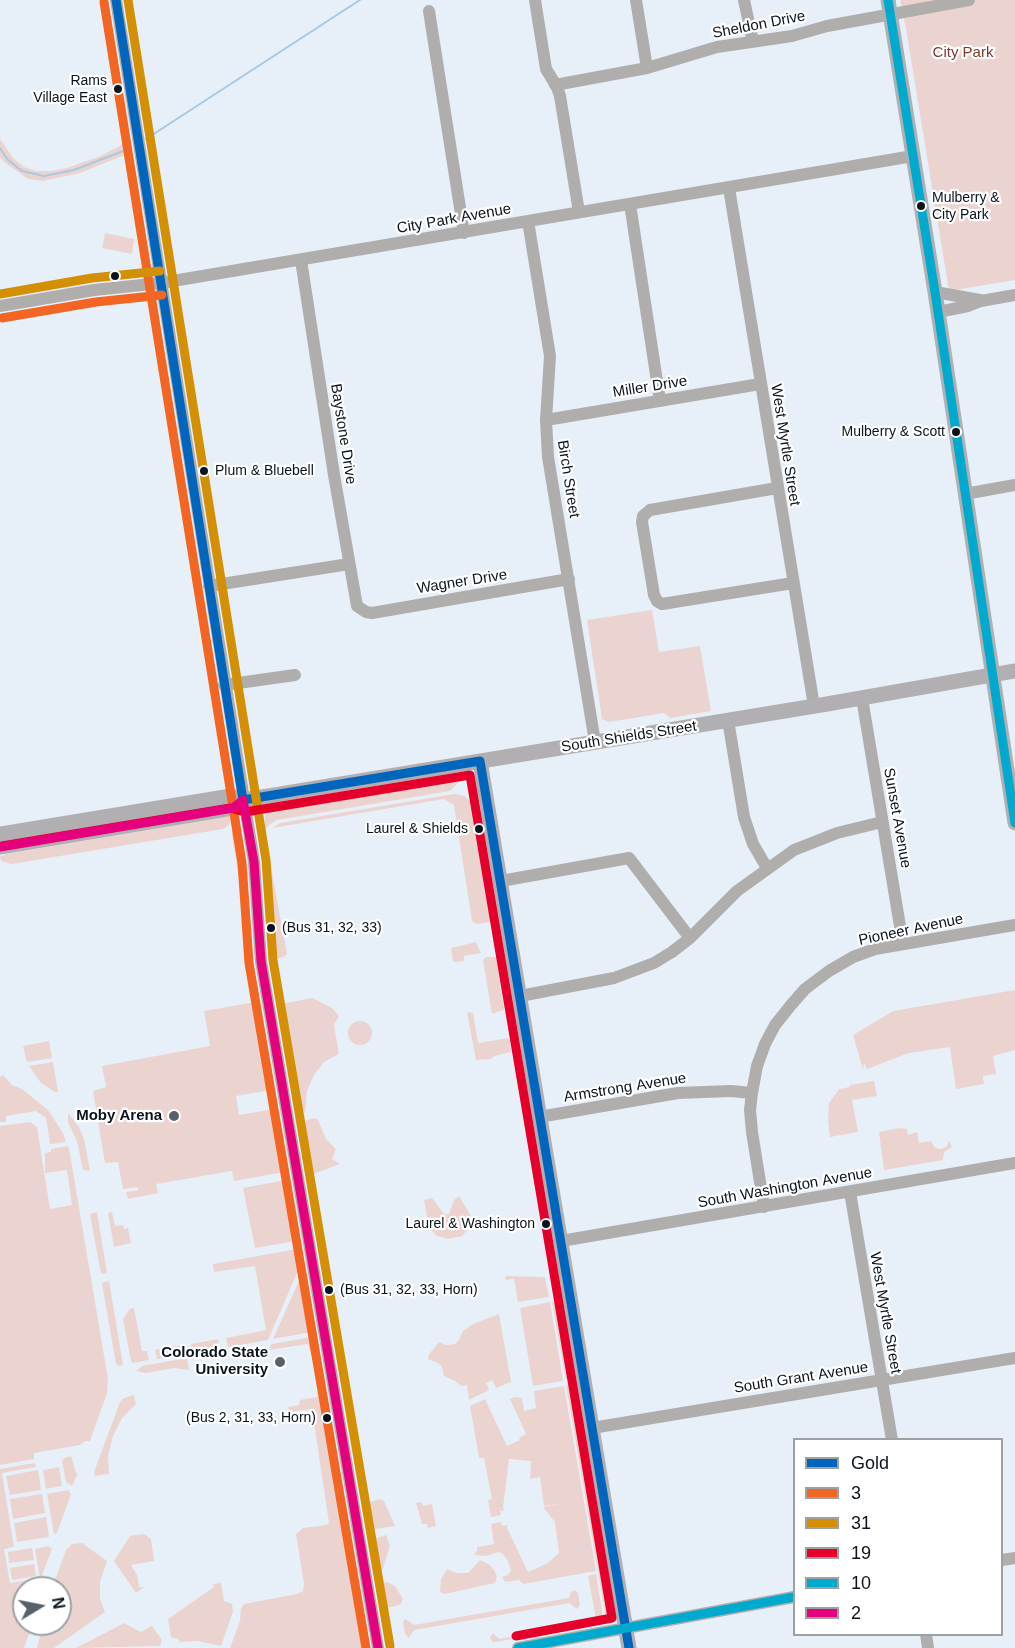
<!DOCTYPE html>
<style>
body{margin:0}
#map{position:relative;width:1015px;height:1648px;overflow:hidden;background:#e7f0f8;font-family:Arial,sans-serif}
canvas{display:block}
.legend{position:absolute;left:793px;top:1438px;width:210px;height:198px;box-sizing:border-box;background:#fff;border:2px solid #9da1a4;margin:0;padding:8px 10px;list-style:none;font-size:18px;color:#0b141c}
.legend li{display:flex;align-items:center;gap:12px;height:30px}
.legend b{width:30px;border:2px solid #9da1a4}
.north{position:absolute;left:12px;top:1576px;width:60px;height:60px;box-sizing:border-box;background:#fff;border:2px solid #9da1a4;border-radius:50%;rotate:80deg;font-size:16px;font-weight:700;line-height:24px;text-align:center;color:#0b141c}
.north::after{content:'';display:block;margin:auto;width:21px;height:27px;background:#586169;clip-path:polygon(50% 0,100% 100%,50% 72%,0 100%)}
</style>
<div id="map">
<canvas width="1015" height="1648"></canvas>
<ul class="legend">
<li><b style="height:8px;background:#0065bd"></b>Gold</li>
<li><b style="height:8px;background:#f26522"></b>3</li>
<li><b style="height:8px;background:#d49004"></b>31</li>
<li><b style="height:8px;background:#e4002b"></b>19</li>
<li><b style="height:8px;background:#00a9ce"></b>10</li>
<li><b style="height:8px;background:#e5007d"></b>2</li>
</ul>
<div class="north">N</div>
</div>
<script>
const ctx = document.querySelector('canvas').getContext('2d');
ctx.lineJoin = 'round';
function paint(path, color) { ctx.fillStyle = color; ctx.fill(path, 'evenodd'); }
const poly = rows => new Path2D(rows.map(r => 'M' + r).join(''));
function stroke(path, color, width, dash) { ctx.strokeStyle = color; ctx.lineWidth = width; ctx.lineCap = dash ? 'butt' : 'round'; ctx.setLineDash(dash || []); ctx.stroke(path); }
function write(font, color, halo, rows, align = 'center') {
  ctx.font = font + ' Arial,sans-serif'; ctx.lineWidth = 4.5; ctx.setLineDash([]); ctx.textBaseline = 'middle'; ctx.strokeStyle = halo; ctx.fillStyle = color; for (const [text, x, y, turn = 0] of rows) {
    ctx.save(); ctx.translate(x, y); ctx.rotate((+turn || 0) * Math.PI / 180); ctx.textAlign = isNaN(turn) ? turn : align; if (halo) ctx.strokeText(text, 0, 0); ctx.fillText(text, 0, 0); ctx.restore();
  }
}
paint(poly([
 [900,0,1015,0,1015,280,949,291,906,29],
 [0,139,14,159,24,167,36,171,51,171,67,168,98,157,128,142,132,152,80,173,43,181,28,179,4,162,0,157],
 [105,233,134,239,132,254,102,248],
 [652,610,659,652,700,646,711,711,670,718,664,713,609,722,602,719,587,620],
 [459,778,462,779,450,791,277,820,270,824,265,830,265,816,269,811],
 [454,794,465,796,470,802,474,827,473,827,473,832,475,833,491,922,477,924,472,921,454,805,444,799,272,828,280,823],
 [229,816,231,820,229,825,223,829,12,864,1,861,0,857,6,854],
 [239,822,246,870,249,929,247,930,232,836,233,825],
 [268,850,287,954,284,957,274,959,271,955,268,917],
 [476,942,481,953,464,956,464,961,453,962,451,948],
 [486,957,496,957,504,1010,492,1014,483,960],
 [1015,990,1015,1050,993,1056,996,1074,983,1076,984,1084,956,1089,950,1047,909,1053,867,1069,864,1063,863,1070,853,1035,893,1011],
 [313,998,332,1008,339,1016,334,1025,339,1054,324,1062,314,1075,307,1091,305,1113,297,1106,280,1004],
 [256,1002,271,1090,236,1096,239,1115,274,1109,284,1172,234,1181,232,1171,162,1183,156,1184,158,1193,128,1199,126,1192,138,1190,138,1187,123,1189,118,1162,105,1163,93,1091,106,1087,102,1066,210,1046,204,1011],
 [467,1012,473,1013,478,1043,509,1038,511,1052,494,1056,491,1059,476,1060],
 '348 1033a12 12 0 1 1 24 0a12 12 0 1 1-24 0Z',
 [49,1041,52,1058,27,1062,23,1046],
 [53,1062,58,1092,55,1092,41,1083,29,1066],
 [3,1075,12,1085,22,1089,48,1110,63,1133,66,1142,50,1144,46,1118,36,1111,6,1116,6,1122,0,1122,0,1077],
 [874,1081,877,1096,852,1100,858,1132,830,1137,828,1119,829,1103,839,1089,850,1087,850,1085],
 [68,1113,79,1127,84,1139,90,1171,83,1170,77,1141,68,1122],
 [315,1118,318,1120,326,1139,336,1149,332,1159,340,1164,308,1176,301,1128,307,1120],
 [30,1122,37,1127,50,1209,72,1205,67,1170,45,1173,45,1153,51,1152,51,1149,67,1146,69,1148,108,1379,107,1393,90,1441,85,1441,80,1445,34,1453,34,1459,0,1465,0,1126],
 [899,1128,907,1129,908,1135,917,1132,919,1143,931,1141,935,1148,941,1149,946,1147,949,1141,952,1147,944,1152,943,1160,884,1170,879,1132],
 [286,1180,296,1241,255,1248,243,1188],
 [459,1196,471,1216,469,1228,462,1236,449,1239,437,1236,429,1228,424,1200,432,1198,445,1215,449,1214,454,1200],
 [97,1212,107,1273,101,1274,90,1214],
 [112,1212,115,1226,123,1225,124,1229,128,1228,131,1243,114,1247,108,1213],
 [297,1249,300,1266,268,1340,228,1347,226,1338,266,1330,255,1266,214,1272,213,1264],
 [302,1274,312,1332,273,1339],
 [506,1276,545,1277,549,1297,518,1302,514,1279,505,1280],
 [109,1281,123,1365,118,1366,116,1364,102,1283],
 [550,1302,563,1381,533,1386,520,1308],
 [552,1302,556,1302,557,1305,569,1378,566,1380],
 [134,1308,142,1351,147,1351,149,1360,133,1363,131,1361,123,1319,130,1309],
 [499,1314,511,1382,496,1388,492,1380,486,1383,489,1390,469,1400,467,1385,461,1386,455,1381,444,1376,442,1367,438,1363,428,1359,429,1354,439,1342,446,1345,455,1344,459,1340,463,1331,473,1324],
 [312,1337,316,1357,311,1355,308,1344,269,1350,271,1344],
 [218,1339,219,1348,192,1353,191,1344],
 [182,1345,184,1355,157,1359,155,1350],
 [187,1358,189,1370,174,1368,146,1373,136,1371,142,1366],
 [566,1385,572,1389,610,1615,606,1618],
 [564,1386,596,1571,523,1584,519,1580,505,1582,502,1577,508,1575,511,1570,508,1561,503,1554,499,1552,486,1556,474,1555,477,1551,477,1547,494,1544,491,1524,501,1522,502,1526,508,1525,507,1528,528,1572,548,1563,559,1553,555,1522,543,1507,558,1504,544,1506,540,1477,530,1479,531,1461,509,1459,503,1508,505,1510,500,1511,501,1515,491,1517,488,1500,492,1499,484,1458,479,1458,470,1406,485,1399,507,1446,520,1440,519,1438,526,1434,510,1399,515,1397,522,1398,524,1411,536,1408,534,1391],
 [134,1395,136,1404,122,1418,113,1436,108,1456,109,1474,95,1476,94,1472,120,1402,124,1398],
 [322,1396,365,1648,230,1648,240,1621,241,1608,244,1604,297,1594,303,1591,304,1584,296,1534,303,1528,326,1525,329,1523,312,1409,289,1412,288,1407,299,1405,300,1400],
 [71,1456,76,1473,78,1473,72,1486,66,1482,62,1461,64,1458],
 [35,1463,36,1467,2,1473,14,1547,4,1549,10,1583,40,1579,35,1549,48,1546,52,1549,37,1588,24,1588,24,1624,29,1624,30,1631,24,1648,0,1648,0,1469],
 [59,1467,62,1486,46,1489,43,1470],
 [38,1470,41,1490,10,1495,6,1476],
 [68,1490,71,1494,57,1533,54,1534,47,1494],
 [42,1494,45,1513,13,1519,10,1499],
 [363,1497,370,1502,380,1499,384,1501,395,1526,369,1530],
 [422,1502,423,1506,432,1504,436,1526,428,1528,427,1524,422,1524,416,1503],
 [46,1517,49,1537,17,1542,14,1523],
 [144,1534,151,1539,154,1561,131,1565,137,1575,139,1587,144,1587,136,1593,114,1561,130,1536],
 [386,1535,390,1546,380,1578,377,1579,371,1540],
 [82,1543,107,1561,100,1582,100,1599,105,1612,54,1648,37,1648,43,1624,60,1624,60,1588,52,1588,66,1550,72,1544],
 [32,1548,34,1560,9,1563,8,1552],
 [480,1560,490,1565,494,1570,497,1576,495,1583,444,1594,440,1592,441,1579,447,1569,456,1573,468,1573],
 [34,1564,36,1576,12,1580,10,1568],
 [596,1574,604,1623,597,1624,588,1576],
 [387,1582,395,1586,400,1594,403,1599,401,1604,392,1607,384,1607,380,1603,378,1586,379,1583],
 [221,1583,224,1601,232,1604,233,1612,221,1646,197,1641,180,1642,178,1639,171,1637,168,1619,214,1587,213,1584],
 [575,1590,578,1593,580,1605,577,1609,569,1603,414,1630,409,1638,405,1634,403,1622,405,1619,414,1625,569,1598,571,1592],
 [592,1622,594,1625,495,1642,493,1642,490,1638,493,1633,499,1639],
 [124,1623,141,1632,152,1626,162,1640,160,1646,76,1648]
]), '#ebd4d0');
stroke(poly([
 [146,139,360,0],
 [0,148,7,159,22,171,44,176,74,170,131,148]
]), '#a9c8e4', 2);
stroke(poly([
 [116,0,254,862,261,961,378,1648],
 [535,0,546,69,557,87,560,96,579,212],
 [636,0,647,68],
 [744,0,753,42],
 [429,11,464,233],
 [555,85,647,68,717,47,792,36,827,26,969,0],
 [729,188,814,706],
 [630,204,660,401],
 [528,221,550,356,546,420,548,457,595,742],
 [301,260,334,475,357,606,366,612,372,613,569,579],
 [935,292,980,300],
 [0,306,94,290,161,283,913,156],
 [938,312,968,306,981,301,1015,295],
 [546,420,760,384],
 [777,488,650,510,643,516,642,522,654,595,657,601,662,604,793,583],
 [965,494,1015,485],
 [209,586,349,564],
 [224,685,295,675],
 [862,698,903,944],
 [728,720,744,817,753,844,767,868],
 [501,881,629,858,690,938],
 [520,996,614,978,654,963,672,952,690,938,737,891,794,850,837,833,882,822],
 [539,1117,678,1093,731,1091,752,1093],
 [850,1192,892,1440],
 [764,1207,752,1132,750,1110,752,1093,757,1066,765,1044,775,1025,791,1005,805,989,829,971,853,957,875,949,1015,925],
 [561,1241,1015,1163],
 [592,1428,1015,1358],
 [1002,1560,1015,1558],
 [926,1634,928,1648],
 [518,1648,794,1597]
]), '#b0adad', 12);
stroke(poly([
 [888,0,935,292,1015,823],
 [480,761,629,1648],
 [0,834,231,796,243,800,256,798,827,704,1015,671],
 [0,847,233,808,243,800]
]), '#b1afb2', 15);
stroke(poly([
 [116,0,243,800],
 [480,761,629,1648],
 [243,800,480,761]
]), '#0065bd', 9);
stroke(poly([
 [104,2,242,863,249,963,366,1648],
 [2,318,96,302,162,295]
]), '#f26522', 9);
stroke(poly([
 [128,0,266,860,273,960,390,1646],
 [0,294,92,278,160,271]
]), '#d49004', 9);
stroke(poly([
 [2,846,230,808,245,812,470,775,612,1618,516,1636]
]), '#e4002b', 9);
stroke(poly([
 [888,0,935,292,1015,823],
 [518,1648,794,1597]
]), '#00a9ce', 9);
stroke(poly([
 [243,800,254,862,261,961,378,1648],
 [0,847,233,808,243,800]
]), '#e5007d', 9);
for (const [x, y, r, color] of [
 [118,89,5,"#0b141c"],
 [921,206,5,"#0b141c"],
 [115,276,5,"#0b141c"],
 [956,432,5,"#0b141c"],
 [204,471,5,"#0b141c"],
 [479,829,5,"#0b141c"],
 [271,928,5,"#0b141c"],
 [174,1116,6,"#586169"],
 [546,1224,5,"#0b141c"],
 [329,1290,5,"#0b141c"],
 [280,1362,6,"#586169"],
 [327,1418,5,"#0b141c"]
]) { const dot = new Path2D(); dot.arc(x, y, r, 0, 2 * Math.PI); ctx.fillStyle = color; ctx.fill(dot); stroke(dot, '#fff', 2); }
write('14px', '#0b141c', '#fff', [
 ["Rams",107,81],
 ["Village East",107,98],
 ["Mulberry &",932,198,"left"],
 ["City Park",932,215,"left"],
 ["Mulberry & Scott",945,432],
 ["Plum & Bluebell",215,471,"left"],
 ["Laurel & Shields",468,829],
 ["(Bus 31, 32, 33)",282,928,"left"],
 ["Laurel & Washington",535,1224],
 ["(Bus 31, 32, 33, Horn)",340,1290,"left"],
 ["(Bus 2, 31, 33, Horn)",316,1418]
], 'right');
write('15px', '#0b141c', '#fff', [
 ["Sheldon Drive",759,25,-11],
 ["City Park Avenue",454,219,-10],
 ["Miller Drive",650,387,-9],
 ["Baystone Drive",343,434,81],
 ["West Myrtle Street",785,445,81],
 ["Birch Street",568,479,81],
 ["Wagner Drive",462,582,-9],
 ["South Shields Street",629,737,-9],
 ["Sunset Avenue",897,818,80],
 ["Pioneer Avenue",911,930,-12],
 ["Armstrong Avenue",625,1088,-9],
 ["South Washington Avenue",785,1188,-10],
 ["West Myrtle Street",885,1313,80],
 ["South Grant Avenue",801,1378,-9]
]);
write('15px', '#7d3a29', '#fff', [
 ["City Park",963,53]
]);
write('bold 15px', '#0b141c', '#fff', [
 ["Moby Arena",162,1116],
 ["Colorado State",268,1353],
 ["University",268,1370]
], 'right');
</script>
